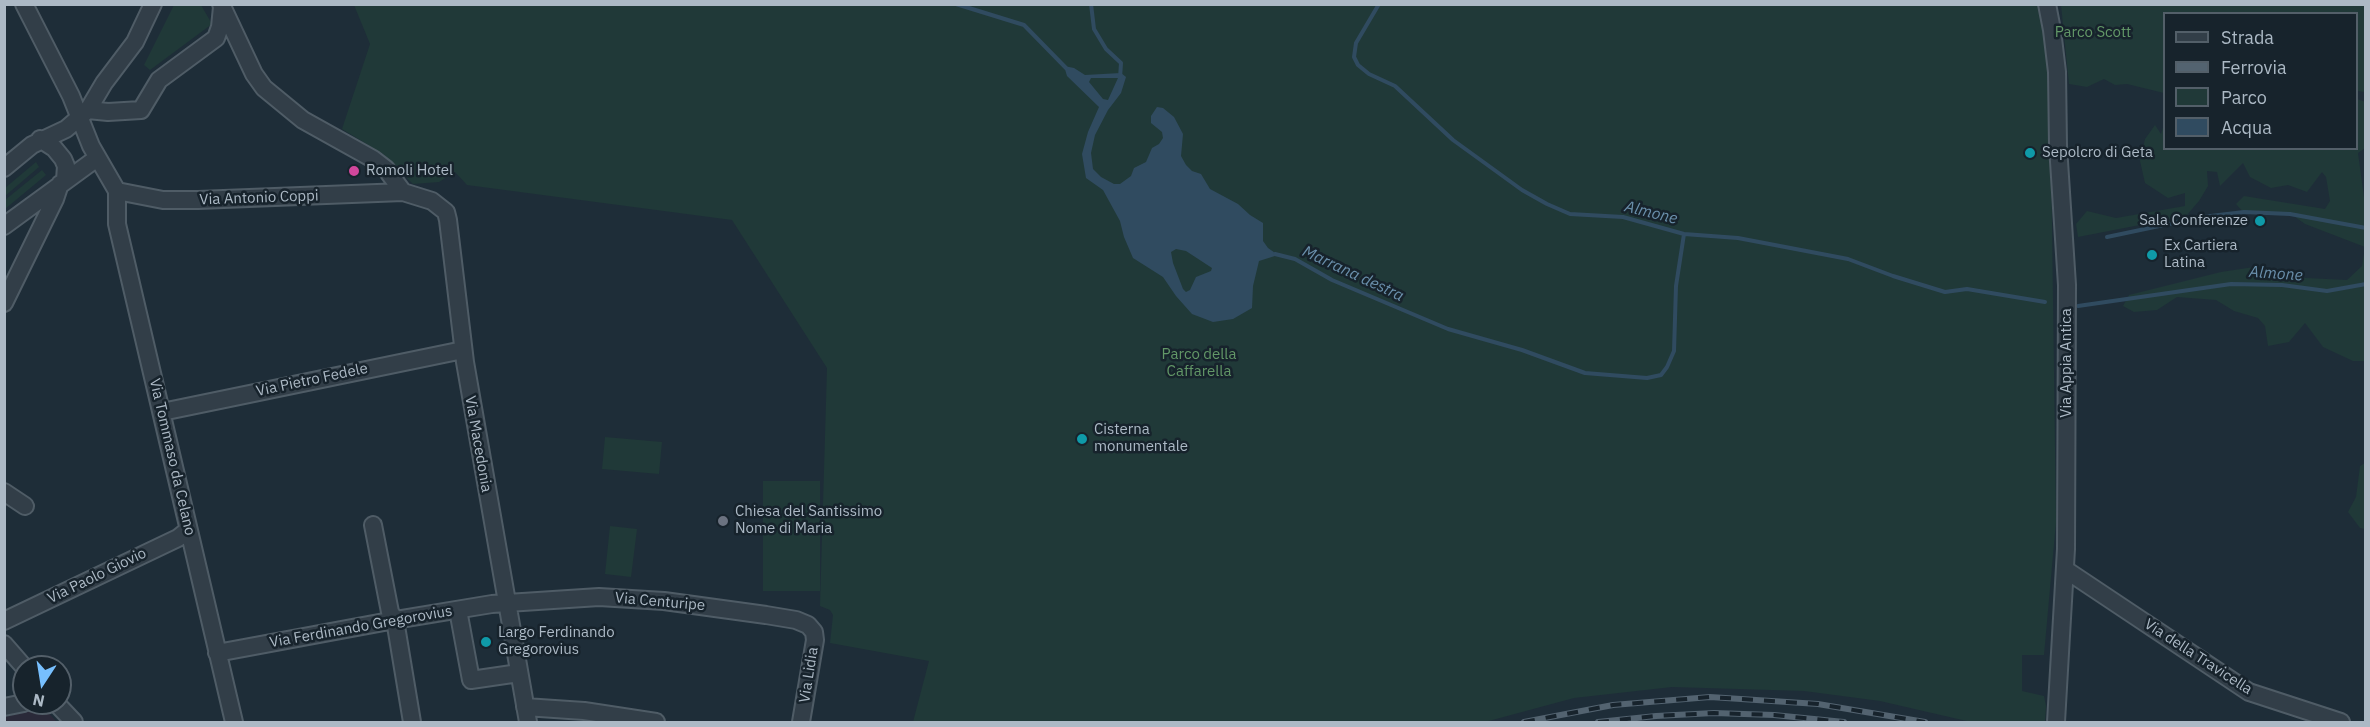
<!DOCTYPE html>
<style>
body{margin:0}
#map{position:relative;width:2370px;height:727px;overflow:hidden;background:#1e2d38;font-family:"IBM Plex Sans",sans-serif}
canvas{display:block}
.frame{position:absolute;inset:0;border:6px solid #acb9c5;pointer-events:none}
.legend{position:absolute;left:2163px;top:12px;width:195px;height:138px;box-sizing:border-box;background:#17232c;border:2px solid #535f69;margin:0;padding:8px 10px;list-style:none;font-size:18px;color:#acb9c5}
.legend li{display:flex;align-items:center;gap:12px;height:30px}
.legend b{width:30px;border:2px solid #535f69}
.north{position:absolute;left:12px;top:655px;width:60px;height:60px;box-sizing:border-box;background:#17232c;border:2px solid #535f69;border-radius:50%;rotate:192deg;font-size:16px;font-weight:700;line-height:24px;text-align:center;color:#acb9c5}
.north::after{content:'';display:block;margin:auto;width:21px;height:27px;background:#77bffe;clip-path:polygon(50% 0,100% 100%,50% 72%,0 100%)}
</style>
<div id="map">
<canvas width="2370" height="727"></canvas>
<div class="frame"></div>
<ul class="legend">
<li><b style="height:8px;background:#323e48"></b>Strada</li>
<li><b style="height:8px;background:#536370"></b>Ferrovia</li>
<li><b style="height:16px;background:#203938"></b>Parco</li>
<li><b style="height:16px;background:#304b60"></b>Acqua</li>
</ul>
<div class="north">N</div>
</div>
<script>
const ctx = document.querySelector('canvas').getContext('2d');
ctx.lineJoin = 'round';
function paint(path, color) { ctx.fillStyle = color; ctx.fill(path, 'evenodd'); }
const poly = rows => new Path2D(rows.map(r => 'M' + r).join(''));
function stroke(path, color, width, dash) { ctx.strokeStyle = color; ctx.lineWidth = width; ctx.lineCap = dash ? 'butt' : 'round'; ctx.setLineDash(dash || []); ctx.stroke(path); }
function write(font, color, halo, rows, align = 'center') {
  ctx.font = font + ' "IBM Plex Sans",sans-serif'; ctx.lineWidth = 5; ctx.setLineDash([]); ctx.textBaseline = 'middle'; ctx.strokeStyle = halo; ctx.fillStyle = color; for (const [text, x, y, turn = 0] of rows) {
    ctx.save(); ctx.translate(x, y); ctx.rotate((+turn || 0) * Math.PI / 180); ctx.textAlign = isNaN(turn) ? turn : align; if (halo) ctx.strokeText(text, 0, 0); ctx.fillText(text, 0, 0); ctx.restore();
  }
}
paint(poly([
 [43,707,57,722,5,722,5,717]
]), '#2a2a39');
paint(poly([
 [174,5,201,5,212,24,150,70,144,65],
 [354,5,2038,5,2046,30,2050,74,2056,522,2044,655,2022,655,2022,691,2044,696,2046,706,2045,722,1971,722,1880,701,1804,691,1672,687,1574,698,1485,722,913,722,929,661,830,643,833,615,830,610,820,606,827,368,732,220,467,185,455,172,439,182,413,184,383,154,342,129,370,44],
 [2061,5,2365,5,2365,92,2357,91,2356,14,2164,14,2164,93,2127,84,2115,85,2104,79,2087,87,2069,84],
 [2357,99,2366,102,2365,148,2358,153,2366,212,2365,361,2353,361,2323,347,2305,323,2289,342,2268,346,2265,326,2258,318,2234,311,2216,300,2177,297,2157,310,2134,312,2123,306,2129,295,2221,272,2254,267,2265,276,2347,280,2362,266,2365,247,2305,224,2291,214,2244,213,2236,204,2244,196,2325,209,2330,201,2326,177,2322,172,2307,192,2288,185,2271,188,2250,177,2243,163,2220,186,2217,172,2207,171,2208,186,2199,201,2186,216,2078,237,2076,224,2087,211,2116,218,2185,206,2185,193,2168,198,2145,183,2140,161,2145,139,2155,125,2161,134,2164,124,2164,148,2356,148],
 [36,162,39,167,5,196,5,188],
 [42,170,46,175,5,209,5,200],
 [605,437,662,442,659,474,602,469],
 [2365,463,2365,529,2360,528,2348,512,2356,497,2360,466],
 [763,481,820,481,820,591,763,591],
 [610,526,637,529,631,577,605,574]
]), '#203938');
paint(poly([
 [1064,66,1074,68,1085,75,1121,73,1126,77,1121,93,1108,110,1095,135,1091,153,1093,169,1101,177,1114,184,1120,184,1131,176,1134,168,1146,162,1152,148,1159,144,1163,138,1162,132,1151,123,1151,116,1157,107,1163,108,1174,117,1183,134,1181,156,1186,165,1192,171,1201,174,1210,189,1238,204,1250,215,1263,223,1263,241,1268,248,1278,255,1259,261,1253,286,1252,308,1233,319,1213,322,1192,314,1176,296,1163,277,1133,258,1124,237,1120,221,1103,190,1086,178,1082,154,1088,132,1099,107,1067,76],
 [1091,78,1118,78,1108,100,1103,99,1089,82],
 [1176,249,1186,251,1212,268,1211,271,1196,277,1190,290,1186,292,1183,289,1173,263,1171,252]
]), '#304b60');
stroke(poly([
 [956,4,1024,25,1066,68],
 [1091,4,1094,29,1106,49,1121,63,1120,78],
 [1379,4,1356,43,1354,57,1358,65,1369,74,1395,86,1453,140,1522,190,1547,204,1570,214,1623,217,1684,234,1738,238,1848,259,1893,276,1945,292,1967,289,2045,302],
 [2107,237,2202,217,2244,212,2290,214,2366,228],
 [1275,254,1295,259,1332,280,1448,329,1522,350,1585,373,1647,378,1661,375,1667,367,1674,351,1676,286,1684,234],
 [2078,306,2231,284,2282,285,2327,291,2366,284]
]), '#304b60', 4);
const minor = poly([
 [24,4,71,96,91,146,117,191,117,224,234,722],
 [221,4,254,74,264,88,303,120,373,159,386,169,403,192],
 [2047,4,2052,30,2057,72,2058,146,2067,285,2066,549,2056,722],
 [88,110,108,112,141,110,159,80,216,38,220,27,222,7],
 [40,139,54,148,63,159,66,166,65,180],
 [4,168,32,145,66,129,88,110,104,83,135,42,153,4],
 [117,191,163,200,198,200,403,192,432,201,446,212,448,220,465,362,528,722],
 [4,226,97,158],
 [4,303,55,199,60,184],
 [162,412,463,350],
 [4,492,25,506],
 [373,525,390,612,395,620,412,722],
 [2066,570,2249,692,2341,722],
 [458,610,471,680,519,673],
 [4,621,178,538,188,530],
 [4,644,24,667],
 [217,653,395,620,492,604,599,597,664,601,766,615,796,620,808,625,814,632,815,640,801,722],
 [56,703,74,722],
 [4,707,24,703],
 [525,707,584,711,656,722]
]);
stroke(minor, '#4f5c66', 20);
stroke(minor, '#323e48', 16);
const rail = poly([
 [1524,722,1613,705,1710,697,1818,704,1925,722],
 [1598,722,1656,716,1714,713,1774,715,1844,722]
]);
stroke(rail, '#536370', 6);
stroke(rail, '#17232c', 4, [11]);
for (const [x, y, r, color] of [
 [2030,153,6,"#0f9aa8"],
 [354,171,6,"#d1479c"],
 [2260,221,6,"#0f9aa8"],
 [2152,255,6,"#0f9aa8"],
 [1082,439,6,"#0f9aa8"],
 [723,521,6,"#6b7280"],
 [486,642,6,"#0f9aa8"]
]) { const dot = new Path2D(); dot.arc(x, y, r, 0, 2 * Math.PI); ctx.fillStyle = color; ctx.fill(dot); stroke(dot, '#17232c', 2); }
write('15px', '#629767', '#17232c', [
 ["Parco Scott",2093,33],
 ["Parco della",1199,355],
 ["Caffarella",1199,372]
]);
write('15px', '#acb9c5', '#17232c', [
 ["Sepolcro di Geta",2042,153],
 ["Romoli Hotel",366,171],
 ["Sala Conferenze",2248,221,"right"],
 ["Ex Cartiera",2164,246],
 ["Latina",2164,263],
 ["Cisterna",1094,430],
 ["monumentale",1094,447],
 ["Chiesa del Santissimo",735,512],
 ["Nome di Maria",735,529],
 ["Largo Ferdinando",498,633],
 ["Gregorovius",498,650]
], 'left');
write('15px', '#acb9c5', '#17232c', [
 ["Via Antonio Coppi",259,198,-2],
 ["Via Appia Antica",2067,363,-90],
 ["Via Pietro Fedele",312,380,-12],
 ["Via Macedonia",478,444,80],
 ["Via Tommaso da Celano",172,457,77],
 ["Via Paolo Giovio",97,576,-26],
 ["Via Centuripe",660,602,5],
 ["Via Ferdinando Gregorovius",361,627,-10],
 ["Via della Travicella",2198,657,33],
 ["Via Lidia",809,675,-81]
]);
write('italic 16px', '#6a8fab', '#17232c', [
 ["Almone",1651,213,14],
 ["Marrana destra",1353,274,25],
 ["Almone",2276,274,4]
]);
</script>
